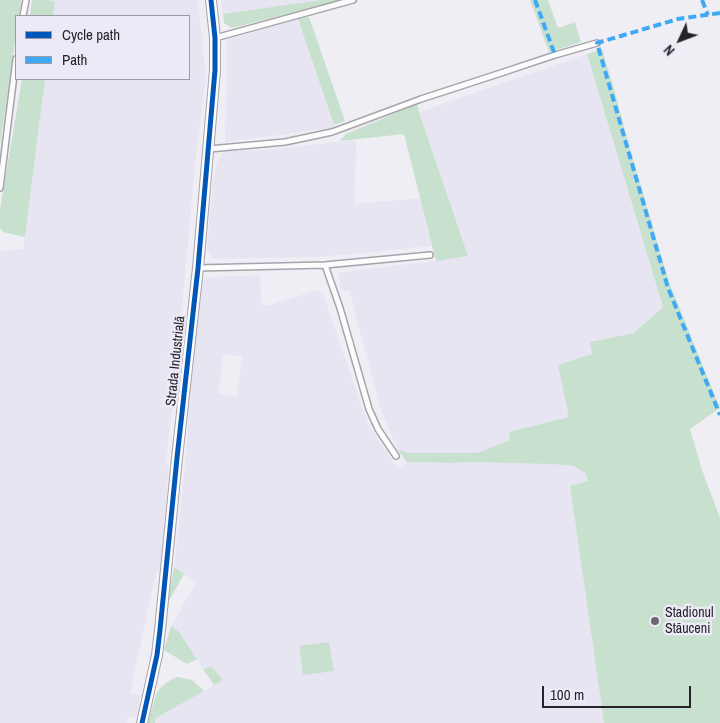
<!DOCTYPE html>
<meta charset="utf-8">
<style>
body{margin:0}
#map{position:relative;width:720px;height:723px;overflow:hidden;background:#efeef4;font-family:"Archivo Narrow",sans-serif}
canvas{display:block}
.legend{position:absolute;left:15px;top:15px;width:175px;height:65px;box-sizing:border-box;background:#edeaf8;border:1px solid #9d9aa5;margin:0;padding:6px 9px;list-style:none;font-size:15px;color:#252329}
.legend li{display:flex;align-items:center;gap:10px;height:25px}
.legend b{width:25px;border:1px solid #9d9aa5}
.north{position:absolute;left:655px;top:15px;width:50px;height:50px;-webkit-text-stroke:4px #edeaf8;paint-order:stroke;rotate:227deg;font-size:14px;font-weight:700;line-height:20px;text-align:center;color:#252329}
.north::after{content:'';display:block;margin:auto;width:18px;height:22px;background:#252329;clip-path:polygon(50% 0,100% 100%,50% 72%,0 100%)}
.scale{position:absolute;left:542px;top:686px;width:149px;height:22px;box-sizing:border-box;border:2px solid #252329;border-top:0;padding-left:6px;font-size:15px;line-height:18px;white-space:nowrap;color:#252329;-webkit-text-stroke:4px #edeaf8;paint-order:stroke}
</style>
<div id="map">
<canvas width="720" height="723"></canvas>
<ul class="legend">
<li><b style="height:6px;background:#0057b8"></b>Cycle path</li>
<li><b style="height:6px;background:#3fa9f5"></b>Path</li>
</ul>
<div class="north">N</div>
<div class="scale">100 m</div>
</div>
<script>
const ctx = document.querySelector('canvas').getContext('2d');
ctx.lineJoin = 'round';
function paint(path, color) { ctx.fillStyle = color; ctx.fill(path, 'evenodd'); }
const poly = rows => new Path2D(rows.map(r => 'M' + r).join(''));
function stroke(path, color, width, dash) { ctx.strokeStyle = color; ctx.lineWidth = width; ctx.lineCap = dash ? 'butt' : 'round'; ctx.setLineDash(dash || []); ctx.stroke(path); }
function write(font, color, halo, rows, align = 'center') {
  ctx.font = font + ' "Archivo Narrow",sans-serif'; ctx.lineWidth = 5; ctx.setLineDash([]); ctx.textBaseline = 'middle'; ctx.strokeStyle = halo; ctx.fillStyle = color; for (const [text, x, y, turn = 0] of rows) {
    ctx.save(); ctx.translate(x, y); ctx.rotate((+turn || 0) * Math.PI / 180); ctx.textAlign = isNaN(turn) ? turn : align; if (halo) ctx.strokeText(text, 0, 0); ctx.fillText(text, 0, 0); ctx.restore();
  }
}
paint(poly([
 [49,0,198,0,206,79,196,154,176,374,166,462,169,467,160,571,156,572,130,693,140,695,137,718,128,717,127,723,0,723,0,251,23,249,45,79,189,79,189,16,53,16,55,2],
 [221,0,321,0,223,14],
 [298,19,334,125,332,128,225,142,227,63,226,40],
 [587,54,663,307,634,333,590,342,592,354,569,417,509,432,510,440,477,453,409,453,398,450,380,407,349,290,342,291,337,273,450,259,468,256,419,112],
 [356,140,355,204,420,198,432,246,353,254,317,257,213,259,207,249,212,189,216,164,223,153,232,151,266,150],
 [260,275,261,305,267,306,316,290,323,293,368,425,398,469,407,462,453,463,467,462,551,464,574,466,586,474,588,481,570,487,604,723,155,723,156,718,223,680,211,666,203,669,179,632,171,626,196,583,174,567,187,445,190,384,201,281,205,277],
 [223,355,242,356,237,397,218,394]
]), '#e8e5f3');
paint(poly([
 [0,0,21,0,19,16,16,16,16,34,0,146],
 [32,0,49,0,55,2,53,16,30,16],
 [321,0,342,0,232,28,224,23,223,14],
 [530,0,548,0,558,28,575,22,581,42,549,52],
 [309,17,345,121,334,125,298,19],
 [602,49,615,92,628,142,669,282,720,408,690,429,702,470,720,518,720,723,604,723,570,486,588,481,586,474,574,466,551,464,467,462,453,463,407,462,398,450,409,453,477,453,510,440,509,432,569,417,558,365,592,354,590,342,634,333,663,307,587,54],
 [22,79,45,79,25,237,3,232,0,228,0,210],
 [417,104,419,112,468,256,436,261,404,134,340,141,346,134],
 [174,567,184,574,167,604],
 [171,626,179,632,197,659,187,664,164,650],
 [329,642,334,671,303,675,299,646],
 [211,666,223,680,214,685,203,669],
 [178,677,192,680,204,691,156,718,155,723,148,723,156,694,162,686,174,678]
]), '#c8e0ce');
const lane = poly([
 [23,16,26,0],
 [215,38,353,0],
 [209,149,285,142,332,132,421,99,501,73,555,55,597,43],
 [0,188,16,59],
 [325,265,340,308,369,409,378,429,396,456],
 [198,268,325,265,430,255]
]);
const street = poly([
 [142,723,157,655,160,630,177,458,198,268,215,70,215,38,211,0]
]);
stroke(lane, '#a5a4aa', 8);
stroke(street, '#a5a4aa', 12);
stroke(lane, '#fdfcfd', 5);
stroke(street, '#fdfcfd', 10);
stroke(poly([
 [535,0,555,55],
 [702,0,708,15],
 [720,13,678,19,597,43,668,288,720,415]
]), '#3fa9f5', 4, [8, 4]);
stroke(poly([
 [142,723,157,655,160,630,177,458,198,268,215,70,215,38,211,0]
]), '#0057b8', 5);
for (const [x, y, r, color] of [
 [655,621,5,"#6c6a70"]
]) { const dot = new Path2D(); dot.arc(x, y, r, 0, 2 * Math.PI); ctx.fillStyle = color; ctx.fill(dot); stroke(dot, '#edeaf8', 2); }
write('14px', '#252329', '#edeaf8', [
 ["Strada Industrială",176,361,-84]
]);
write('14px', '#252329', '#edeaf8', [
 ["Stadionul",665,613],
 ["Stăuceni",665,629]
], 'left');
</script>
